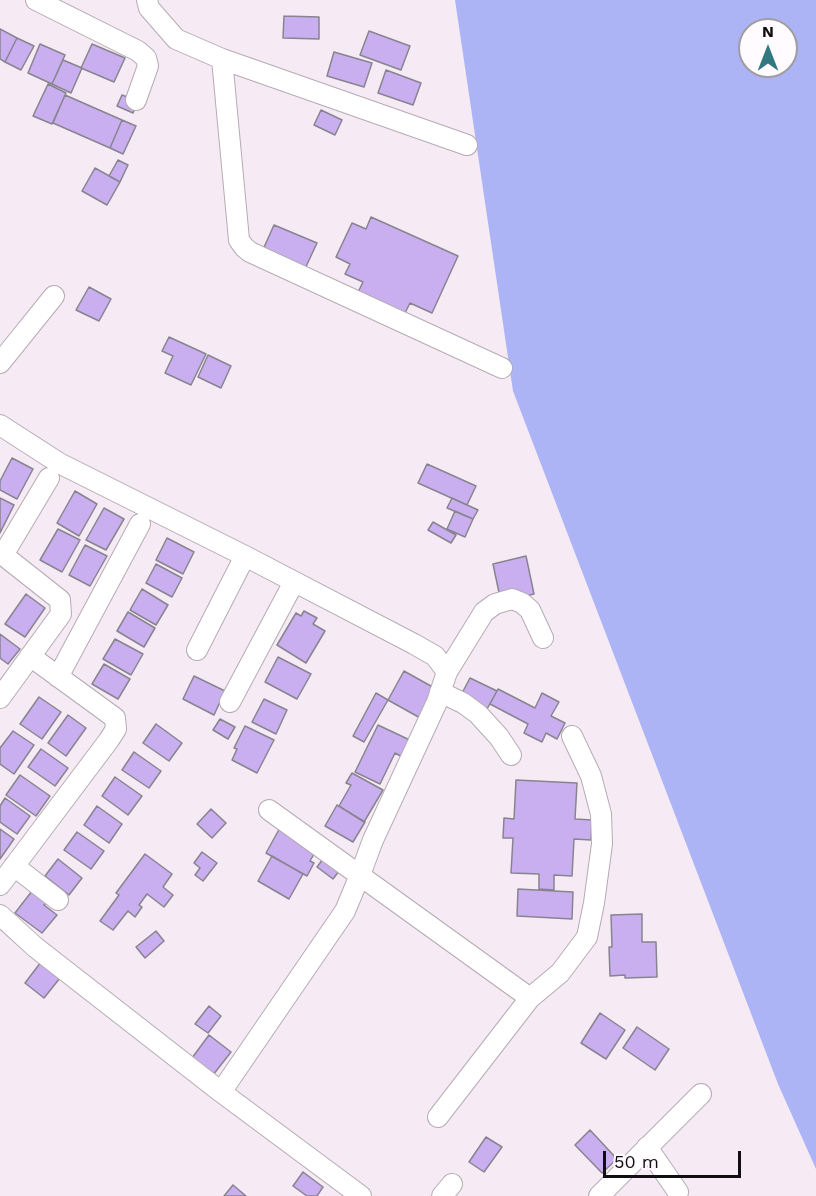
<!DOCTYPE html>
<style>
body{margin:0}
#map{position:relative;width:816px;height:1196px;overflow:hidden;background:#f6ebf5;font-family:"Work Sans",sans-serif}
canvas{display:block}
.north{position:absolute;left:738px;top:18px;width:60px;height:60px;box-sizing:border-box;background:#fffbff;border:2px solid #a09ca0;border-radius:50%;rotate:0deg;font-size:16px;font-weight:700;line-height:24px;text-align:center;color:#110e11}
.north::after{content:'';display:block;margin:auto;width:21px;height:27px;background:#317981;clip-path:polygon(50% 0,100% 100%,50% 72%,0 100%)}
.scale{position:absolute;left:603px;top:1151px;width:138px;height:27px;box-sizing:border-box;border:3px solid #110e11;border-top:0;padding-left:8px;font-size:18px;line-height:21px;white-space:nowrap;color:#110e11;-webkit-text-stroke:4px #fffbff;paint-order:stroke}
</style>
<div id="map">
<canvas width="816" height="1196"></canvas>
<div class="north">N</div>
<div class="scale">50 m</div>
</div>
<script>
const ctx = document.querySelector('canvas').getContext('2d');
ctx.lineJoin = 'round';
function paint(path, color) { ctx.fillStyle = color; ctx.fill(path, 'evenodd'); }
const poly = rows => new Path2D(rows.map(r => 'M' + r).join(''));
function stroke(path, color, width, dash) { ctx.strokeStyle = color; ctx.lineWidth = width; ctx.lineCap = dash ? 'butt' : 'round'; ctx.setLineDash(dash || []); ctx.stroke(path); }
paint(poly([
 [455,0,816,0,816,1169,778,1084,513,391],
 [750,30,786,30,786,66,750,66]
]), '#acb4f5');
const building = poly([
 [284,16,319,17,319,39,283,38,284,16],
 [0,29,17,38,5,62,0,59,0,29],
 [369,31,410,46,401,70,360,55,369,31],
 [17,38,34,46,21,70,5,62,17,38],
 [40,44,65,55,52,84,28,73,40,44],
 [92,44,125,58,114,82,81,68,92,44],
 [334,52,372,63,364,87,327,76,334,52],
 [63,60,82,68,71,93,52,84,63,60],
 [386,70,421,83,413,105,378,93,386,70],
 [48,84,66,93,52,124,33,116,48,84],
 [65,95,122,120,110,148,53,123,65,95],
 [122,95,138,101,133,113,117,106,122,95],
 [321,110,342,120,335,135,314,125,321,110],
 [122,120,136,126,123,154,110,148,122,120],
 [118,160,128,165,120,182,109,176,118,160],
 [95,168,120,182,107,205,82,191,95,168],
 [371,217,458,256,432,313,410,303,405,313,358,292,363,282,345,274,350,264,336,257,352,223,366,229,371,217],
 [274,225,317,243,303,273,261,254,274,225],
 [89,287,111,299,99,321,76,310,89,287],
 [169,337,206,354,191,385,165,373,173,356,162,351,169,337],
 [208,355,231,366,221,388,198,377,208,355],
 [12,458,33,469,17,499,0,490,0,481,12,458],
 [427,464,476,486,467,505,418,483,427,464],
 [75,491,97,504,79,536,57,523,75,491],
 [0,498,14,505,0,533,0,498],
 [452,498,478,510,473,519,447,508,452,498],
 [104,508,124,519,106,550,86,540,104,508],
 [455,511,473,519,465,537,447,529,455,511],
 [433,522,456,535,451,543,428,530,433,522],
 [58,529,80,540,62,572,40,560,58,529],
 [167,538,194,552,183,574,156,560,167,538],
 [85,545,107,556,90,586,69,575,85,545],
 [526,556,534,594,501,602,493,564,526,556],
 [156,564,182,578,172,597,146,583,156,564],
 [142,589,168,605,156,625,130,610,142,589],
 [26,594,45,608,25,637,5,624,26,594],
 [304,611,317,618,313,624,325,631,306,663,277,645,296,613,301,616,304,611],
 [128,612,155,628,144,647,117,631,128,612],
 [0,634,20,649,8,664,0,658,0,634],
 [115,639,143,654,131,675,103,659,115,639],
 [278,657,311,674,297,699,265,682,278,657],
 [104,664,130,679,118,699,92,684,104,664],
 [404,671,438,690,422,719,388,700,404,671],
 [194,676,225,691,214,715,183,699,194,676],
 [470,678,497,691,487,709,461,695,470,678],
 [498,689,535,708,542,693,559,702,551,716,565,723,557,739,546,733,542,742,524,733,528,724,490,704,498,689],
 [376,693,388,700,364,742,353,736,376,693],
 [39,697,61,712,42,739,20,724,39,697],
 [264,699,287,710,276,734,252,722,264,699],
 [68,715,86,728,66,756,48,743,68,715],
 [220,719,235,727,228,739,213,730,220,719],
 [156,724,182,743,169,761,143,743,156,724],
 [378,725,414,742,406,759,395,753,380,784,355,772,378,725],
 [245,726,274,740,257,773,232,760,237,749,234,748,245,726],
 [13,731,34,745,14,774,0,764,0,748,13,731],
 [41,749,68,768,55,786,28,767,41,749],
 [134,752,161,771,149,788,122,770,134,752],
 [352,773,383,790,364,822,339,806,351,785,346,783,352,773],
 [20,775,50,796,36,816,6,795,20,775],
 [115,777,142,796,128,815,102,796,115,777],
 [516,780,577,783,575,819,592,820,591,840,574,839,572,876,554,875,554,890,539,889,539,874,511,873,513,838,503,838,504,818,514,819,516,780],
 [5,798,30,816,17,834,0,822,0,806,5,798],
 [337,805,365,822,353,842,325,826,337,805],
 [97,806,122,824,109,843,84,825,97,806],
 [211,809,226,823,212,838,197,824,211,809],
 [281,826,318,847,310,861,314,863,307,876,266,853,281,826],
 [0,829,14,839,0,859,0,829],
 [77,832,104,851,91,869,64,850,77,832],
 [202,852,217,863,203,881,195,875,200,868,194,863,202,852],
 [145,854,172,874,163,887,173,895,164,907,147,894,139,905,142,907,135,917,128,911,113,930,100,921,119,895,116,893,145,854],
 [326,855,342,867,333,879,317,867,326,855],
 [272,856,303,874,289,899,258,881,272,856],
 [58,859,82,878,69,895,45,876,58,859],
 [518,889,573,892,572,919,517,916,518,889],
 [32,891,47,902,44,905,57,915,42,933,15,913,32,891],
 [642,914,642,942,656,942,657,977,625,978,625,975,610,976,609,947,612,947,611,915,642,914],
 [156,931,164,941,145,958,136,947,156,931],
 [41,962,60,978,44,998,25,983,41,962],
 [209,1006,221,1016,208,1033,195,1024,209,1006],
 [600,1013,625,1030,606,1059,581,1043,600,1013],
 [637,1027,669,1049,655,1070,623,1048,637,1027],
 [209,1035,231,1052,213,1075,192,1058,209,1035],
 [590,1130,617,1159,602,1173,575,1145,590,1130],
 [486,1137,502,1147,484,1172,469,1162,486,1137],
 [303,1172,323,1187,317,1196,307,1196,293,1186,303,1172],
 [233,1185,246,1196,224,1196,233,1185]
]);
paint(building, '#c9afef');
stroke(building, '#88848f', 1.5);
const minor = poly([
 [36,0,138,51,146,58,148,66,136,100],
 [147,0,149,8,176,39,222,59,239,240,244,247,250,252,502,368],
 [222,59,467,145],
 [0,363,54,296],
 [0,425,59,463,245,556,414,644,435,656,447,672],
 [0,553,3,555,49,478],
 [197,650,245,556],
 [58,677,140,524],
 [440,692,463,703,478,714,499,737,511,755],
 [0,698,61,614,60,600,3,555],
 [230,702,294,582],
 [269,810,530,998,560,973,587,937,594,903,602,844,601,814,591,776,572,736],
 [14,866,58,900],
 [0,885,109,740,116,729,115,718,30,656],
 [0,915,35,947,221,1092,361,1196],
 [221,1092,345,911,360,875,373,840,437,702,447,672,484,612,495,604,512,599,522,603,530,610,543,638],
 [438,1117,530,998],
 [647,1147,678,1192],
 [442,1196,452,1184],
 [599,1196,701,1094]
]);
stroke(minor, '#b5abb4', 22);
stroke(minor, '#fff', 20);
</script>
